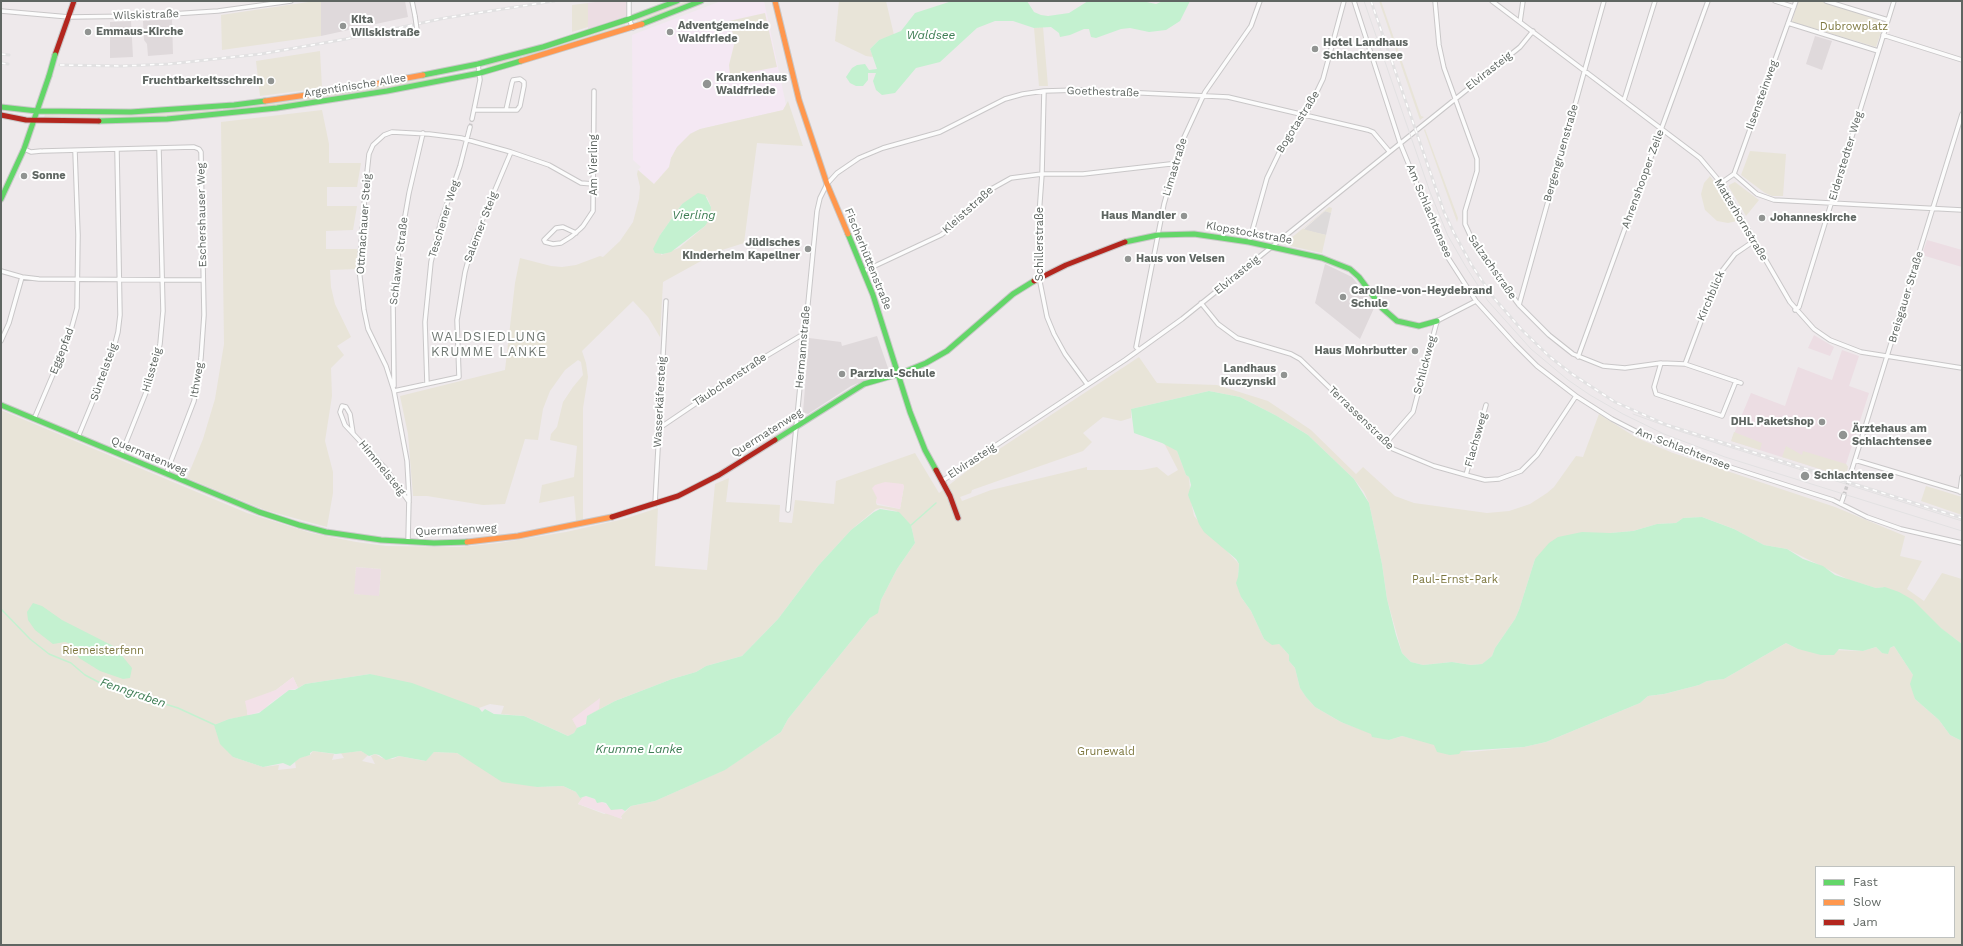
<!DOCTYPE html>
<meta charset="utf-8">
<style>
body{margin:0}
#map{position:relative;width:1963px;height:946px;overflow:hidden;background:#eee9eb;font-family:"Work Sans",sans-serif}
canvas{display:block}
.frame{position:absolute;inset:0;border:2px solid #5f6662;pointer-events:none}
.legend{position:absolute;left:1815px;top:866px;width:140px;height:72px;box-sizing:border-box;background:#fff;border:1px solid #bfc2c0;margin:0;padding:5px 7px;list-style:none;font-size:12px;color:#5f6662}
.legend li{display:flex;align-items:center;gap:8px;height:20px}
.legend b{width:20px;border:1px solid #bfc2c0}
</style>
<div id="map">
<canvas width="1963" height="946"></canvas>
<div class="frame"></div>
<ul class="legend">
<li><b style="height:5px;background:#63d668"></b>Fast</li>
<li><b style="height:5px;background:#ff974d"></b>Slow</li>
<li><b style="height:5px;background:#b3261e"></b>Jam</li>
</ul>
</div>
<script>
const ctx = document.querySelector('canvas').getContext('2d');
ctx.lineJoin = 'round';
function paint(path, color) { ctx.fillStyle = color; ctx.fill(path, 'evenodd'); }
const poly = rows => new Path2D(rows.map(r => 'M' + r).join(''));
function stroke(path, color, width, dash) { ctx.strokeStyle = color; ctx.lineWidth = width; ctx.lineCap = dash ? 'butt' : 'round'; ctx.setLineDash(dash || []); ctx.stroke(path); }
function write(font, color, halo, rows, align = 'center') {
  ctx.font = font + ' "Work Sans",sans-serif'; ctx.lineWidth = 4; ctx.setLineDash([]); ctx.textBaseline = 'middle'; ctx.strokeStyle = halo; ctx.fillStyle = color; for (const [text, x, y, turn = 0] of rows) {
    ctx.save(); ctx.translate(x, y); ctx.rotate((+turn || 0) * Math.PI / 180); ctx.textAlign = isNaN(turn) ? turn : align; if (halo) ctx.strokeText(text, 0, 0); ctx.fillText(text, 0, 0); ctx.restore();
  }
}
paint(poly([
 [603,1,626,1,626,16,588,29,588,3],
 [1927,240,1962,250,1962,267,1922,255],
 [1814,335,1834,347,1830,356,1808,348],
 [1842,350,1859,356,1849,386,1869,393,1846,464,1848,467,1845,477,1731,441,1751,393,1785,406,1798,367,1832,380],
 [356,567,381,569,379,597,353,594]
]), '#ecdde3');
paint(poly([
 [1325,211,1331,213,1326,235,1303,230]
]), '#dddada');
paint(poly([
 [321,1,405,1,408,17,321,36],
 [172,19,173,54,148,56,147,44,144,40,143,21],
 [131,21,133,57,110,58,110,22],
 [1815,36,1832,41,1822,70,1806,64],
 [1325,264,1352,277,1375,306,1360,339,1315,303],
 [877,336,888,368,886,372,851,386,808,414,803,412,809,338,841,342,842,346]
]), '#dfd9db');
paint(poly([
 [721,1,764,1,786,105,783,110,700,129,690,134,671,158,670,167,654,184,638,170,641,167,633,160,632,35]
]), '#f4e8f3');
paint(poly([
 [315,1,321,1,321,36,222,50,221,15],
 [686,1,690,2,637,23,636,20],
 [839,1,886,1,894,35,879,40,870,49,873,57,866,56,835,41],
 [1379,1,1381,1,1421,116,1424,117,1420,120],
 [1798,1,1820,1,1883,21,1884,24,1876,47,1792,22],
 [588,3,588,27,572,32,572,5],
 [765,13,777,67,730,76,729,65,735,41,729,21],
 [625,24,626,27,487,68,486,64,562,44],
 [1043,27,1048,86,1039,86,1034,28],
 [320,51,322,88,260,96,256,61],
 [437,76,438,79,389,89,298,103,223,111,223,108,341,93],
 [788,101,803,146,757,143,744,243,719,251,663,282,660,337,648,317,633,301,582,351,586,363,588,377,583,408,583,519,576,521,574,496,539,503,542,485,574,477,577,446,550,440,551,434,557,427,563,402,573,387,583,375,581,362,578,360,565,370,550,391,543,409,538,440,525,439,505,504,483,505,427,496,413,496,408,434,400,396,505,370,515,283,520,258,551,266,562,267,576,265,600,256,603,257,620,241,633,222,639,199,640,187,637,174,638,170,654,184,669,167,671,158,677,147,690,134,700,129,783,110],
 [707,197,711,207,705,226,679,248,661,255,660,235,682,204],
 [218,109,219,112,163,116,44,118,45,114,128,115],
 [322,110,329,144,329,163,361,163,357,187,327,187,327,206,357,206,353,230,326,231,326,249,358,249,358,269,330,270,331,287,335,304,351,337,337,346,344,355,331,368,332,396,325,441,333,472,333,493,327,527,265,510,187,478,203,439,215,399,224,344,221,122],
 [1425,129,1458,218,1457,222,1424,130],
 [1750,151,1786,154,1783,196,1772,196,1765,193,1741,175],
 [1710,176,1717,186,1737,221,1728,223,1717,221,1705,210,1701,194,1704,183],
 [1735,182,1759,200,1746,216,1729,187,1729,185],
 [1329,207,1332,208,1331,213,1325,211,1303,229,1326,235,1322,253,1286,245,1285,243],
 [1139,357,1157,383,1217,385,1268,401,1311,430,1356,474,1363,467,1395,496,1414,503,1487,513,1509,511,1530,504,1547,493,1554,487,1576,456,1583,457,1599,414,1637,438,1673,453,1835,507,1905,536,1900,556,1922,561,1907,589,1924,601,1942,573,1962,579,1962,644,1885,587,1876,588,1849,580,1787,549,1764,545,1734,529,1702,517,1683,518,1676,523,1657,524,1633,531,1610,533,1535,559,1519,610,1515,619,1495,648,1492,656,1482,664,1471,665,1452,662,1423,665,1411,662,1402,653,1387,599,1382,564,1369,503,1364,492,1354,479,1308,435,1277,416,1240,397,1209,391,1131,409,1131,418,1121,421,1103,417,1083,433,1092,442,1083,451,972,490,971,493,960,497,962,501,991,490,1087,467,1087,470,1142,470,1157,467,1168,476,1178,470,1164,443,1177,451,1186,475,1189,477,1191,501,1194,516,1239,564,1238,577,1241,597,1251,611,1264,639,1279,644,1289,655,1289,661,1295,668,1300,688,1306,697,1315,707,1341,722,1389,740,1402,736,1461,751,1471,752,1524,747,1546,742,1640,703,1648,696,1664,694,1699,685,1707,681,1724,679,1786,643,1798,649,1863,651,1876,647,1882,653,1894,646,1913,675,1915,699,1939,720,1950,735,1962,741,1962,945,1,945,1,410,247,513,311,533,356,542,386,546,461,547,499,543,566,532,624,519,658,508,655,566,707,570,715,484,729,478,726,502,780,505,779,522,792,523,795,500,834,504,836,481,915,453,939,493,972,467],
 [904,486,900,509,877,505,876,503,877,498],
 [881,508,896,511,911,525,915,543,897,569,881,600,878,611,870,618,788,719,781,732,724,770,655,801,631,806,621,816,622,819,607,813,604,814,578,804,583,797,580,798,576,792,563,786,537,787,472,762,457,753,434,752,425,761,399,756,393,759,382,758,375,754,371,756,375,764,362,761,368,755,361,751,341,753,344,758,332,760,334,754,313,751,310,755,300,757,295,762,296,768,278,770,279,765,263,767,233,757,214,725,229,719,248,716,247,713,257,698,276,690,293,677,298,688,305,684,370,674,479,708,490,704,504,706,501,714,524,716,568,736,574,733,587,716,615,701,672,679,696,672,706,666,742,656,778,619,818,566,851,530,876,509],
 [356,567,381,569,379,596,354,594],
 [1816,867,1954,867,1954,937,1816,937],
 [1734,432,1762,443,1760,450,1731,441],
 [1786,446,1802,455,1803,451,1846,464,1848,467,1845,477,1782,457],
 [1926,486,1962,497,1962,515,1921,501]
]), '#e8e4d8');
paint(poly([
 [885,482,903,484,904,486,900,509,876,503,877,498,872,488,875,485],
 [293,677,298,688,289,690,269,704,264,710,248,716,245,701,276,690],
 [600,698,599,709,587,716,586,724,577,728,572,719],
 [586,796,602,802,614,809,622,809,625,811,621,816,622,819,578,804,583,797]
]), '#f3e1e8');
paint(poly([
 [952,1,1027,1,1034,12,1041,15,1048,16,1069,13,1088,1,1142,1,1156,4,1163,1,1190,1,1180,21,1166,30,1149,32,1130,28,1121,29,1096,38,1091,37,1089,29,1084,29,1070,35,1060,37,1059,33,1051,27,1034,28,1013,21,995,21,977,28,940,62,916,68,895,93,882,95,876,90,873,81,876,73,868,73,868,80,863,86,856,86,850,83,846,77,852,68,857,65,865,64,869,70,877,69,870,49,879,40,901,31,915,13],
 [698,193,705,195,711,207,710,218,705,226,671,252,663,254,655,253,653,249,660,235,682,204],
 [1209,391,1240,397,1277,416,1308,435,1354,479,1369,503,1382,564,1387,599,1396,635,1402,653,1411,662,1423,665,1452,662,1471,665,1482,664,1492,656,1495,648,1515,619,1519,610,1535,559,1549,543,1558,537,1582,532,1610,533,1633,531,1657,524,1676,523,1683,518,1702,517,1734,529,1764,545,1787,549,1803,559,1823,566,1835,575,1876,588,1885,587,1899,592,1913,600,1941,628,1962,644,1962,741,1950,735,1939,720,1915,699,1910,684,1913,675,1894,646,1890,648,1888,654,1882,653,1876,647,1863,651,1839,649,1834,655,1821,655,1798,649,1786,643,1724,679,1707,681,1699,685,1664,694,1648,696,1640,703,1546,742,1524,747,1461,751,1459,754,1450,755,1437,752,1434,745,1402,736,1389,740,1372,737,1371,734,1341,722,1315,707,1306,697,1300,688,1295,668,1289,661,1289,655,1279,644,1272,645,1264,639,1251,611,1241,597,1236,583,1238,577,1239,564,1236,559,1204,532,1199,524,1188,495,1191,485,1189,477,1186,475,1177,451,1162,443,1134,433,1131,409],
 [880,509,899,512,911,525,915,543,897,569,881,600,878,613,870,618,788,719,781,732,725,770,655,801,631,806,625,811,622,809,611,810,606,803,602,802,597,803,595,799,586,796,580,798,576,792,563,786,537,787,502,782,457,753,434,752,426,761,399,756,386,760,379,755,375,754,369,756,361,751,336,754,313,751,310,753,310,755,300,758,290,766,283,763,263,767,233,757,220,744,214,725,229,719,259,713,289,690,295,690,305,684,370,674,412,683,479,708,482,712,485,709,494,714,524,716,568,736,574,733,577,728,586,724,587,716,615,701,672,679,696,672,706,666,742,656,778,619,818,566,851,530,874,512],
 [33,603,42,606,62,620,119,649,123,657,132,668,130,678,123,679,100,671,79,658,71,644,65,642,53,644,35,630,28,620,27,612]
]), '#c4f1d0');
stroke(poly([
 [910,526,936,503],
 [1,609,30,639,49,654,71,663,85,675,104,685,178,708,215,725]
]), '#c4f1d0', 1.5);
stroke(poly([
 [470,127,472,119],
 [1844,495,1849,479]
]), '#cac8c9', 3.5, [3.5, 2]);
const street = poly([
 [412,1,415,16],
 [629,1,629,19,633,28],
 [1354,1,1400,143,1445,253,1476,301,1515,344,1537,366,1576,396,1612,419,1649,438,1692,455,1833,500,1867,517,1901,529,1962,543],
 [1435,1,1439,45,1444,68,1477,159,1477,171,1465,211,1465,224,1475,246,1519,305,1549,335,1573,354,1603,366,1625,368,1661,363,1685,364,1741,383],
 [1492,1,1700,158,1721,183,1790,302,1814,329,1830,340,1861,352,1962,368],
 [1775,1,1794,7],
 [1826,1,1888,20],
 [1,11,69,17,141,16,218,11,291,1],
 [1520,22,1523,1],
 [1788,23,1878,51],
 [1883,35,1962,60],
 [1044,91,1042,174,1038,229,1040,282,1047,317,1054,334,1065,354,1087,384],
 [1624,100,1655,1],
 [474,110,517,110,520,106,524,86,524,82,520,79,513,80,512,83,506,110],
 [472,119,480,80,478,64],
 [24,149,31,152,41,151],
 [43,151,194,147,199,149,201,152,204,315,201,358,194,401,166,474],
 [1734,174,1757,194,1774,200,1962,210],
 [1721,183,1734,174,1796,1],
 [576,233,563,227,556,228,544,240,545,242,553,244,561,243,569,238,572,236,580,229,583,226,593,211,594,91],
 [1249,242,1267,178,1280,151,1308,110,1323,79,1344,1],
 [1,271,22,277,39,279,203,280],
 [864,271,941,235,957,223,986,192,1011,178,1042,174,1083,174,1170,164,1173,165],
 [1201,303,1218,324,1237,338,1291,354,1300,359,1393,449,1434,466,1466,475,1485,480,1499,479,1521,471,1537,455,1576,396],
 [1519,305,1604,1],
 [1795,310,1799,307,1894,1],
 [1,341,9,323,22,277],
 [1139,350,1136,347,1164,204,1181,144,1205,92,1251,26,1260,1],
 [1578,357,1708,1],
 [1661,363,1654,387,1656,394,1722,416,1736,381],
 [1685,364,1718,276,1735,254,1754,241],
 [427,384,425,322,431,262,441,221,460,166,470,127],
 [394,386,393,298,398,256,409,193,423,133],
 [394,391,459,377,457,320,465,272,473,242,511,152],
 [34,419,69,337,77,308,78,235,75,151],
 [658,429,763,358,800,336,804,336],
 [353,433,350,414,346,407,342,406,340,412,345,425,386,469,409,502],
 [78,437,112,355,118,332,120,315,117,151],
 [1386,443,1413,412,1437,321,1476,301],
 [121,455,153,375,160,344,163,311,159,149],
 [1855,460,1962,492],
 [1466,475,1486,405],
 [1849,479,1962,114],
 [942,481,1125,360,1182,319,1520,47,1533,31],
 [1960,492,1962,477],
 [655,504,666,301],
 [1841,504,1844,495],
 [788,510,817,211,820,198,827,184,837,173,859,158,883,148,940,132,1005,99,1023,94,1044,91,1079,90,1228,97,1368,130,1373,132,1389,151],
 [408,542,409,497,407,461,394,391,386,366,368,329,364,310,359,269,366,182,369,154,373,145,384,135,392,132,429,134,461,138,511,152,549,165,581,183,593,184]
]);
const fast = poly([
 [642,24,701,1],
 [423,75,478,64,543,47,629,19,677,1],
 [1,107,37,111,131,112,234,105,265,101],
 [99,121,167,119,277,108,387,91,480,73,521,61],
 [1,199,24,149,49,76],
 [848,234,873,295,910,412,925,450,936,470],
 [1125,242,1158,235,1194,234,1249,242,1322,258,1350,269,1359,277,1382,308,1397,321,1419,326,1437,321],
 [1,405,259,512,299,525,326,532,381,540,434,543,467,542],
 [775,440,864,384,899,374,926,363,947,351,1013,294,1034,281]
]);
const slow = poly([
 [775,1,799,100,827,184,848,234],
 [521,61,642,24],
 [265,101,348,89,423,75],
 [467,542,518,536,612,517]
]);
const jam = poly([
 [55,55,74,1],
 [1,115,26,120,99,121],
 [1034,281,1066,265,1125,242],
 [936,470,950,496,958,518],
 [612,517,678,496,719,475,775,440]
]);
stroke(street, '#c9c7c8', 5.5);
stroke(fast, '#c9c8c8', 7);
stroke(slow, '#c9c8c8', 7);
stroke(jam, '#c9c8c8', 7);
stroke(street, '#fcfcfc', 3.5);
stroke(fast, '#63d668', 5);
stroke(slow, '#ff974d', 5);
stroke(jam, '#b3261e', 5);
stroke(poly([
 [1364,1,1430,192,1448,236,1466,267,1488,301,1531,349,1568,380,1590,395,1623,414,1664,434,1725,457,1962,531],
 [1633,414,1682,432,1962,521]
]), '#e2e1e2', 1);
const rail = poly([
 [1371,1,1444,212,1454,233,1471,264,1493,297,1522,330,1550,357,1572,374,1615,402,1667,425,1962,518],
 [1,54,9,55],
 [1,63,8,64],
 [60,65,122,66,169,64,261,54,346,39,445,18,554,1]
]);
stroke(rail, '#e2e1e2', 3);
stroke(rail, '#fff', 1.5, [4.5]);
const streetBridge = poly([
 [415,16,417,30]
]);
const fastBridge = poly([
 [49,76,55,55]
]);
stroke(streetBridge, '#c9c7c8', 5.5, []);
stroke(fastBridge, '#c9c8c8', 7, []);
stroke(streetBridge, '#fcfcfc', 3.5);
stroke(fastBridge, '#63d668', 5);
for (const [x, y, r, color] of [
 [343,26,4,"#919492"],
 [88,32,4,"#919492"],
 [670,32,4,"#919492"],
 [1315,49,4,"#919492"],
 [271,81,4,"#919492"],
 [707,84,5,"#919492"],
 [24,176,4,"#919492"],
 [1184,216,4,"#919492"],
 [1762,218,4,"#919492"],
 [808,249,4,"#919492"],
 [1128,259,4,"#919492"],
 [1343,297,4,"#919492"],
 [1415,351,4,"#919492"],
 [842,374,4,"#919492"],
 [1284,375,4,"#919492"],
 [1822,422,4,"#919492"],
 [1843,435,5,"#919492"],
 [1805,476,5,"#919492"]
]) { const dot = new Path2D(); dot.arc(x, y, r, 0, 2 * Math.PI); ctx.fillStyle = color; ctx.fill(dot); stroke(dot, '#fff', 1.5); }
write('11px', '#5f6662', '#fff', [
 ["Wilskistraße",146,15,-2],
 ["Elvirasteig",1489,71,-38],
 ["Argentinische Allee",355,86,-9],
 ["Goethestraße",1103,92,2],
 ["Ilsensteinweg",1762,95,-70],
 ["Bogotastraße",1298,122,-58],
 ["Bergengruenstraße",1561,153,-74],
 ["Eiderstedter Weg",1846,156,-73],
 ["Am Vierling",594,165,-90],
 ["Limastraße",1175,167,-73],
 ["Ahrenshooper Zeile",1643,179,-70],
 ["Kleiststraße",968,210,-42],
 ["Am Schlachtensee",1429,211,67],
 ["Eschershauser Weg",202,215,-91],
 ["Teschener Weg",444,219,-73],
 ["Matterhornstraße",1741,220,59],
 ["Ottmachauer Steig",364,224,-86],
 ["Salemer Steig",481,227,-69],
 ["Klopstockstraße",1249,233,10],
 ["Schillerstraße",1040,244,-90],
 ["Fischerhüttenstraße",868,259,68],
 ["Schlawer Straße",399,261,-83],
 ["Salzachstraße",1492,267,55],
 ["Elvirasteig",1237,275,-39],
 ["Kirchblick",1711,296,-67],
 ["Breisgauer Straße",1906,297,-73],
 ["Hermannstraße",803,347,-85],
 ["Eggepfad",62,351,-69],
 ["Schlickweg",1425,365,-75],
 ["Hilssteig",152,370,-74],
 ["Süntelsteig",104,372,-70],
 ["Ithweg",197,380,-80],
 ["Täubchenstraße",730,380,-34],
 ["Wasserkäfersteig",660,402,-87],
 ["Terrassenstraße",1361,418,44],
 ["Quermatenweg",767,433,-32],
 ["Flachsweg",1476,440,-74],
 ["Am Schlachtensee",1683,449,21],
 ["Quermatenweg",149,456,23],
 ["Elvirasteig",972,461,-33],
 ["Himmelsteig",382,468,51],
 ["Quermatenweg",456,530,-3]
]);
write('bold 11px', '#5f6662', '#fff', [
 ["Kita",351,20],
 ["Wilskistraße",351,33],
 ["Adventgemeinde",678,26],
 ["Waldfriede",678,39],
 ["Emmaus-Kirche",96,32],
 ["Hotel Landhaus",1323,43],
 ["Schlachtensee",1323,56],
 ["Krankenhaus",716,78],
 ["Waldfriede",716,91],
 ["Fruchtbarkeitsschrein",263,81,"right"],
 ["Sonne",32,176],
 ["Haus Mandler",1176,216,"right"],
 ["Johanneskirche",1770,218],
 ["Jüdisches",800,243,"right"],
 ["Kinderheim Kapellner",800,256,"right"],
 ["Haus von Velsen",1136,259],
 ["Caroline-von-Heydebrand",1351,291],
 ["Schule",1351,304],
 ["Haus Mohrbutter",1407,351,"right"],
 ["Landhaus",1276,369,"right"],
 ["Kuczynski",1276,382,"right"],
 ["Parzival-Schule",850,374],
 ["DHL Paketshop",1814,422,"right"],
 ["Ärztehaus am",1852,429],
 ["Schlachtensee",1852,442],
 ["Schlachtensee",1814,476]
], 'left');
write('11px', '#7d773f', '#fff', [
 ["Dubrowplatz",1854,27],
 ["Paul-Ernst-Park",1455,580],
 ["Riemeisterfenn",103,651],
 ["Grunewald",1106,752]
]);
write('italic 12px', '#3e7d54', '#fff', [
 ["Waldsee",931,35],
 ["Vierling",694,215],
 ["Fenngraben",133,693,19],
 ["Krumme Lanke",639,749]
]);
ctx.letterSpacing = '1px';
write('13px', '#707873', '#fff', [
 ["WALDSIEDLUNG",489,337],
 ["KRUMME LANKE",489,352]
]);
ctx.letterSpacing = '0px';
</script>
